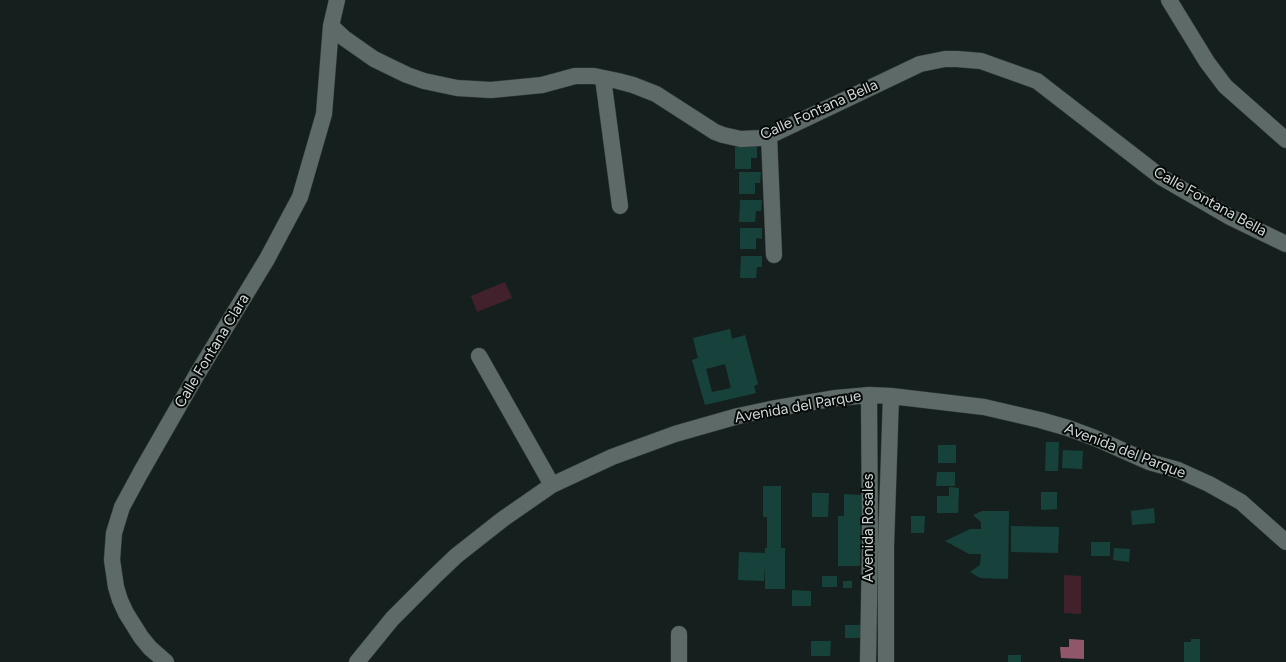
<!DOCTYPE html>
<style>
body{margin:0}
canvas{display:block;background:#15201e}
</style>
<canvas width="1286" height="662"></canvas>
<script>
const ctx = document.querySelector('canvas').getContext('2d');
ctx.lineJoin = 'round';
function paint(path, color) { ctx.fillStyle = color; ctx.fill(path, 'evenodd'); }
const poly = rows => new Path2D(rows.map(r => 'M' + r).join(''));
function stroke(path, color, width, dash) { ctx.strokeStyle = color; ctx.lineWidth = width; ctx.lineCap = dash ? 'butt' : 'round'; ctx.setLineDash(dash || []); ctx.stroke(path); }
function write(font, color, halo, rows, align = 'center') {
  ctx.font = font + ' Figtree,sans-serif'; ctx.lineWidth = 4; ctx.setLineDash([]); ctx.textBaseline = 'middle'; ctx.strokeStyle = halo; ctx.fillStyle = color; for (const [text, x, y, turn = 0] of rows) {
    ctx.save(); ctx.translate(x, y); ctx.rotate((+turn || 0) * Math.PI / 180); ctx.textAlign = isNaN(turn) ? turn : align; if (halo) ctx.strokeText(text, 0, 0); ctx.fillText(text, 0, 0); ctx.restore();
  }
}
paint(poly([
 [505,282,512,298,477,312,471,296],
 [1064,575,1081,576,1081,614,1064,613]
]), '#42212d');
paint(poly([
 [1069,639,1084,640,1084,659,1061,658,1060,647,1069,647]
]), '#90566a');
paint(poly([
 [735,147,757,147,757,158,751,158,751,169,735,169],
 [739,172,761,172,760,183,755,183,755,194,739,194],
 [740,200,762,200,761,211,756,211,755,222,739,222],
 [740,228,762,228,762,239,756,238,756,249,740,249],
 [741,256,762,256,762,267,757,267,756,278,740,278],
 [730,329,732,339,745,335,758,384,754,386,756,393,705,405,692,360,698,358,693,338],
 [725,364,731,388,712,392,706,369],
 [1046,442,1059,442,1058,471,1045,471],
 [938,445,956,445,956,463,938,463],
 [1063,450,1083,451,1082,469,1062,468],
 [937,472,955,472,955,486,936,486],
 [763,486,781,486,781,548,785,548,785,589,765,589,765,565,764,581,738,580,739,552,765,553,765,548,767,548,767,517,763,517],
 [949,487,959,488,958,513,937,513,937,496,949,496],
 [1041,492,1057,492,1057,509,1041,510],
 [812,493,829,493,828,517,812,517],
 [844,494,861,495,860,566,838,566,838,516,844,516],
 [1154,508,1155,523,1132,525,1131,511],
 [982,511,1009,511,1008,579,980,578,970,572,980,565,981,554,969,554,945,541,970,529,981,529,981,522,973,515],
 [911,516,925,516,924,533,911,533],
 [1011,526,1059,527,1058,553,1011,552],
 [1091,542,1110,542,1110,556,1091,556],
 [1114,548,1130,549,1129,562,1113,560],
 [822,576,837,576,837,587,822,587],
 [843,581,852,581,852,588,843,588],
 [792,590,811,591,811,606,792,606],
 [845,625,863,625,863,638,845,638],
 [1191,639,1200,639,1200,662,1184,662,1184,642,1191,642],
 [811,641,831,641,830,656,811,656],
 [1008,655,1021,655,1021,662,1008,662]
]), '#17423c');
const minor = poly([
 [1169,0,1207,62,1225,86,1286,140],
 [331,26,344,38,374,59,407,75,424,81,457,88,491,90,542,85,575,76,594,76,618,81,633,85,656,94,715,132,723,135,741,139,760,138,769,136,920,64,945,59,957,59,981,61,1037,81,1161,177,1230,217,1286,244],
 [603,78,620,206],
 [769,136,774,255],
 [479,356,552,485],
 [679,634,679,662],
 [166,662,150,648,141,637,126,613,120,600,116,587,112,560,114,533,122,507,141,472,196,376,267,259,300,197,324,114,331,26,337,0],
 [357,662,392,619,434,577,456,556,503,519,552,485,612,457,675,434,738,416,771,409,836,398,869,395,891,396,984,407,1040,420,1068,428,1095,438,1149,462,1178,470,1209,484,1241,502,1286,542],
 [868,662,870,546,869,395],
 [886,662,886,546,891,396]
]);
stroke(minor, '#333b39', 17);
stroke(minor, '#5d6a68', 16);
write('15px', '#d0d7d6', '#050908', [
 ["Calle Fontana Bella",819,110,-24],
 ["Calle Fontana Bella",1210,202,29],
 ["Calle Fontana Clara",212,351,-59],
 ["Avenida del Parque",798,407,-10],
 ["Avenida del Parque",1125,451,21],
 ["Avenida Rosales",869,528,-90]
]);
</script>
